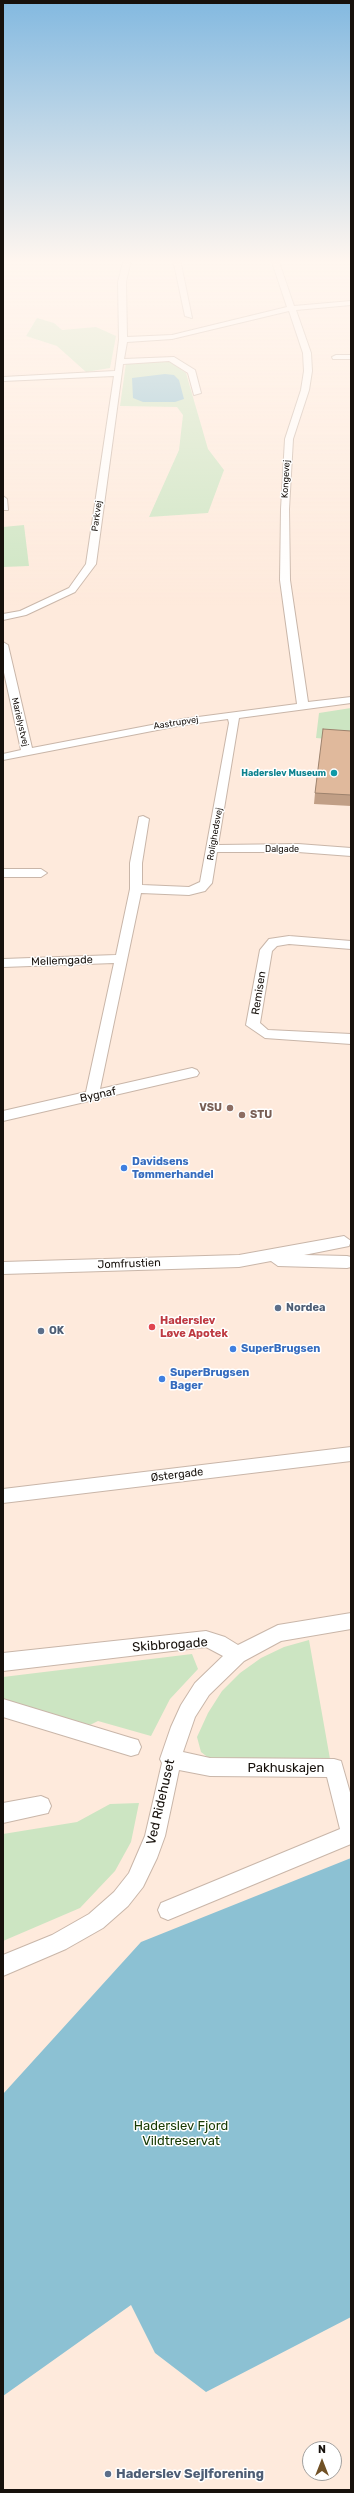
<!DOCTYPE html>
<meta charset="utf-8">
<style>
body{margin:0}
#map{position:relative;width:354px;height:2493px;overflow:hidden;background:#feeadc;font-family:Rubik,sans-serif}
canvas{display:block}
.frame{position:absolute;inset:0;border:4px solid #17110c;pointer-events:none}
.north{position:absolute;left:302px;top:2441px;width:40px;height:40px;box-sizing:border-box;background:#fff;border:1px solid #a2a09e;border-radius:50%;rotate:0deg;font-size:11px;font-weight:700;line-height:16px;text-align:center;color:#17110c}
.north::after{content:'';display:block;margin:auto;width:14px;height:18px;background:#705126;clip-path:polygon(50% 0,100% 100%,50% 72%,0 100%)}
</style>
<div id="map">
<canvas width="354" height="2493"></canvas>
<div class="frame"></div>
<div class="north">N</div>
</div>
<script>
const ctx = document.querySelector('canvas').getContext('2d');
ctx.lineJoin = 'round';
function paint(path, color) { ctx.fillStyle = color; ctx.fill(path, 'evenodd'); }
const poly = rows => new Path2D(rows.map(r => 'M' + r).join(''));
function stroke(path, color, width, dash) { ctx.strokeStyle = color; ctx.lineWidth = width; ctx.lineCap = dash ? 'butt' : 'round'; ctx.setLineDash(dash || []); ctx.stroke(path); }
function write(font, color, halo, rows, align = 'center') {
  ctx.font = font + ' Rubik,sans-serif'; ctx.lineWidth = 3; ctx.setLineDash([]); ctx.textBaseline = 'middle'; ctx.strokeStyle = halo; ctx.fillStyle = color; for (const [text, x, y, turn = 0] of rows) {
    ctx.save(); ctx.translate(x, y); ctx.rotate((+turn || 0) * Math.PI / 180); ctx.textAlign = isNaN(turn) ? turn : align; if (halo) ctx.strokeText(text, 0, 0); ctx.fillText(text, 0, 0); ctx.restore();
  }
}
paint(poly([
 [37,318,54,323,62,330,96,327,116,336,110,368,86,372,57,346,26,336],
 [164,360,170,361,186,373,208,449,224,470,208,513,149,517,179,450,183,415,177,407,120,406,126,363],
 [24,525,29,566,3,567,3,527],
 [351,708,351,741,316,738,319,713],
 [309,1640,330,1759,210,1759,201,1752,197,1737,208,1713,222,1691,240,1673,261,1658,284,1647],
 [192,1654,198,1669,170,1699,151,1736,98,1721,90,1725,3,1699,3,1677],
 [139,1803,131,1842,115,1871,80,1908,3,1941,3,1834,77,1822,110,1804]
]), '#cce5c2');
paint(poly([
 [165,374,174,375,179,380,184,399,175,402,143,402,133,398,132,378],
 [351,1858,351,2317,206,2392,155,2353,131,2305,3,2396,3,2094,141,1942]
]), '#8cc1d3');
const minor = poly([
 [124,259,131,259,126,282,127,337,172,335,287,307,271,259,278,259,294,306,351,301,351,305,296,310,311,353,312,371,309,390,293,439,289,509,290,580,308,702,351,697,351,703,239,718,218,845,298,844,351,848,351,856,298,852,217,852,212,883,205,891,189,895,141,893,100,1089,192,1068,197,1070,199,1073,197,1076,3,1121,3,1111,86,1092,114,963,3,967,3,959,116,955,130,889,130,863,139,817,143,816,149,819,142,863,142,885,189,887,200,882,229,723,228,719,183,725,3,760,3,754,21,750,3,668,3,642,8,645,32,748,183,719,297,704,280,580,281,509,285,439,301,390,304,371,303,353,289,311,172,339,127,342,124,359,174,357,195,370,201,393,194,395,188,373,169,361,123,364,96,564,75,592,26,615,3,620,3,614,20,611,69,588,86,564,114,376,3,381,3,377,115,371,119,340,118,282,124,259],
 [173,259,180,259,192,318,185,316,173,259],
 [336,355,351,355,351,359,333,359,332,357,336,355],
 [3,496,7,499,8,510,3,510,3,496],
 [3,869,41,869,47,873,41,877,3,877,3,869],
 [289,936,351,941,351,949,289,944,277,946,272,951,260,1023,268,1030,351,1034,351,1044,265,1038,246,1025,260,950,269,939,289,936],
 [344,1236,351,1241,349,1246,304,1255,347,1256,351,1257,351,1267,347,1268,278,1266,271,1261,239,1267,3,1274,3,1262,239,1255,344,1236],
 [351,1447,351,1461,3,1503,3,1489,351,1447],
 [351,1613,351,1629,281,1641,244,1661,209,1695,195,1717,183,1752,210,1758,334,1759,341,1761,351,1796,351,1844,168,1920,161,1917,158,1910,161,1903,340,1829,327,1777,210,1776,179,1770,165,1836,157,1858,143,1887,128,1906,103,1928,66,1949,3,1976,3,1955,52,1935,89,1914,114,1892,129,1873,145,1836,162,1763,160,1759,171,1727,181,1705,195,1683,223,1656,206,1647,3,1671,3,1653,206,1631,225,1637,238,1645,278,1625,351,1613],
 [3,1699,131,1738,138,1740,141,1747,138,1754,131,1756,3,1717,3,1699],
 [41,1796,48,1799,51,1806,48,1813,3,1823,3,1803,41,1796]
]);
stroke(minor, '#c9b6a9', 2);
paint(minor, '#fff');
paint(poly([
 [351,731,351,806,314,804,315,793]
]), '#c19f86');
const building = poly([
 [323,729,351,731,351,795,315,793,323,729]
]);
paint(building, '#e0b99c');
stroke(building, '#9d826d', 1);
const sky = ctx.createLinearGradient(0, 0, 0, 608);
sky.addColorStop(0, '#83b9e0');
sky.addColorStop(0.43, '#fff6ef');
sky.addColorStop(1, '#fff6ef00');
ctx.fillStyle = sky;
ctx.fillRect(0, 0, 354, 608);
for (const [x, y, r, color] of [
 [334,773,4,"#0f9aa8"],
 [230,1108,4,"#8d6e63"],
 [242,1115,4,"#8d6e63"],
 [124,1168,4,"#3f7fe0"],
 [278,1308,4,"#5c6f8a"],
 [152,1327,4,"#e0444e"],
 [41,1331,4,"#5c6f8a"],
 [233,1349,4,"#3f7fe0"],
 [162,1379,4,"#3f7fe0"],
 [108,2474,4,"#5c6f8a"]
]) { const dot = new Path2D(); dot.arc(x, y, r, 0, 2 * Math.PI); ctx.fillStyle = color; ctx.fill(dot); stroke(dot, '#fff', 1.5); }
write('9px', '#17110c', '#fff', [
 ["Kongevej",286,479,-87],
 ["Parkvej",97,516,-82],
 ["Marielystvej",20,722,77],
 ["Aastrupvej",176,723,-9],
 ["Rolighedsvej",215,834,-80],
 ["Dalgade",282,849]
]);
write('bold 9px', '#0d838f', '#fff', [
 ["Haderslev Museum",326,773]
], 'right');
write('11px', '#17110c', '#fff', [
 ["Mellemgade",62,961,-2],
 ["Remisen",259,993,-81],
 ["Bygnaf",98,1095,-12],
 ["Jomfrustien",129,1264,-2],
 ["Østergade",177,1475,-7]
]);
write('bold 11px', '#785e54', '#fff', [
 ["VSU",222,1108],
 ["STU",250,1115,"left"]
], 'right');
write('bold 11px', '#366cbe', '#fff', [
 ["Davidsens",132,1162],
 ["Tømmerhandel",132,1175],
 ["SuperBrugsen",241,1349],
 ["SuperBrugsen",170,1373],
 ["Bager",170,1386]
], 'left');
write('bold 11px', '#4e5e75', '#fff', [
 ["Nordea",286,1308],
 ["OK",49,1331]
], 'left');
write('bold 11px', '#be3a42', '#fff', [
 ["Haderslev",160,1321],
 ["Løve Apotek",160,1334]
], 'left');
write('13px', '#17110c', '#fff', [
 ["Skibbrogade",170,1645,-4],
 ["Pakhuskajen",286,1768],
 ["Ved Ridehuset",161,1802,-77]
]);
write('13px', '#173a03', '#fff', [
 ["Haderslev Fjord",181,2126],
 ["Vildtreservat",181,2141]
]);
write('bold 13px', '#4e5e75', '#fff', [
 ["Haderslev Sejlforening",116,2474]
], 'left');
</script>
